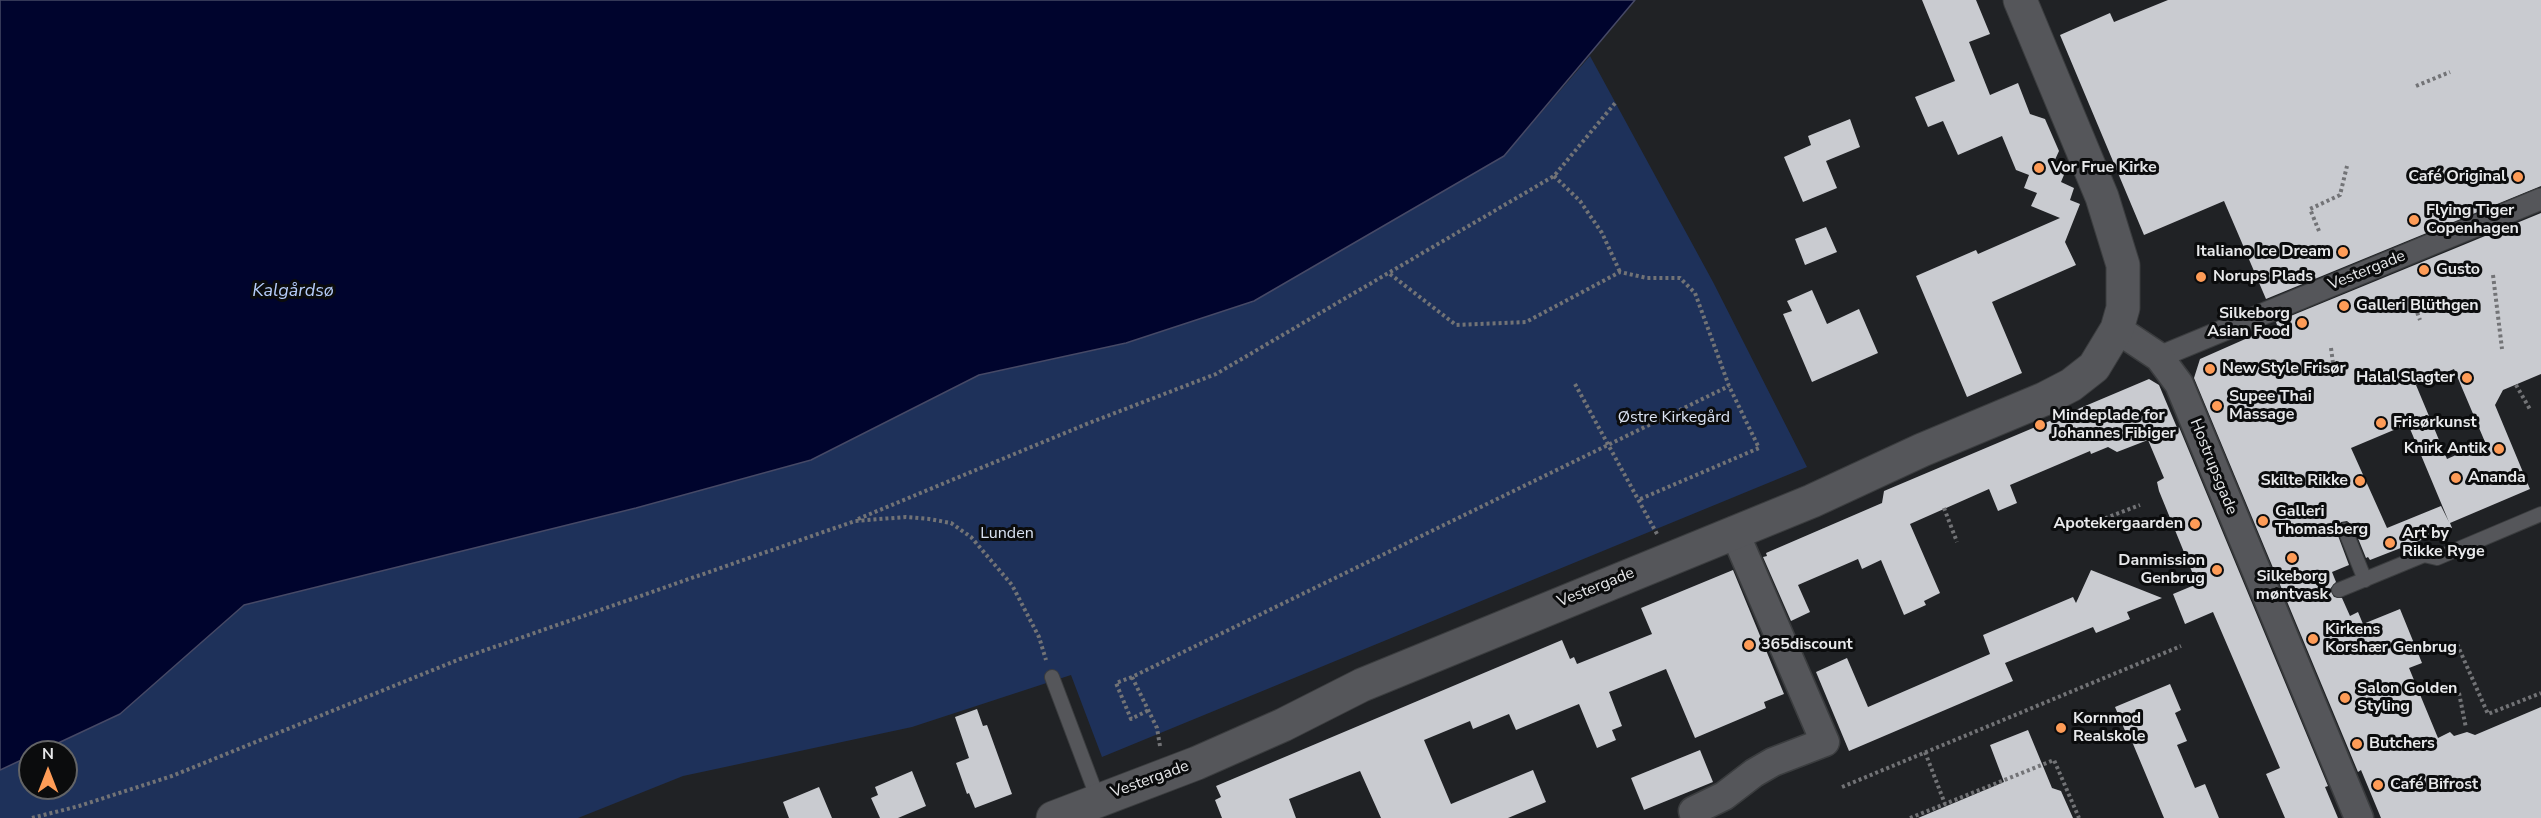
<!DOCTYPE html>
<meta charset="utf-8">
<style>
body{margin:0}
#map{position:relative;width:2541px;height:818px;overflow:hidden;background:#202225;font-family:"Nunito Sans",sans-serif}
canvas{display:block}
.north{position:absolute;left:18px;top:740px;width:60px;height:60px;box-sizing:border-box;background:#0b0c0d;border:2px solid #636466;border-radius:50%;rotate:0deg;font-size:16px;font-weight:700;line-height:24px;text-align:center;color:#e8e9eb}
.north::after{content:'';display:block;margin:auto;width:21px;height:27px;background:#fe9c57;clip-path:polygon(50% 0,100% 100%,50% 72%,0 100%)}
</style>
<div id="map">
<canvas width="2541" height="818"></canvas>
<div class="north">N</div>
</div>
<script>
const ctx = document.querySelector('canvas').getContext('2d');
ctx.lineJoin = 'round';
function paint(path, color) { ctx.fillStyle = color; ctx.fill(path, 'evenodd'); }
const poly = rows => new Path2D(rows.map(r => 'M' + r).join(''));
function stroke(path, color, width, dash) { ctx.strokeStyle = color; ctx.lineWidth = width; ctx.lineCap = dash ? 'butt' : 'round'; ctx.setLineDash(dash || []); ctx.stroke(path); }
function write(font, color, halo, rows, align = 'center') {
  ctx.font = font + ' "Nunito Sans",sans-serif'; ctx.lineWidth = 6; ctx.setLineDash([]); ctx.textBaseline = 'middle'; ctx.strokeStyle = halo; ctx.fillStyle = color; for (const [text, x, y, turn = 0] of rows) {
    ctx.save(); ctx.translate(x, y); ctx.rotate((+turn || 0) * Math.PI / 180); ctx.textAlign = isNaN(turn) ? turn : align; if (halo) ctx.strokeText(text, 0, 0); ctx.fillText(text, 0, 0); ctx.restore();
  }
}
paint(poly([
 [1590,56,1713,282,1807,467,1102,757,1071,675,912,727,683,776,578,818,0,818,0,770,30,756,30,788,66,788,66,752,39,752,120,714,244,605,636,508,811,460,979,375,1126,343,1504,156]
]), '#1e315a');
const water = poly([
 [0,0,1635,0,1504,156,1254,301,1126,343,979,375,811,460,636,508,244,605,120,714,39,752,30,752,30,756,0,770,0,0]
]);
paint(water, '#00042d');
stroke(water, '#464966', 1.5);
paint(poly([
 [1922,0,1976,0,1990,34,1969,42,1990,95,2018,83,2030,114,2045,119,2059,151,2053,164,2066,170,2061,182,2074,188,2070,200,2080,204,2065,242,2076,265,1992,302,2022,373,1967,397,1916,276,1976,250,1978,254,2060,218,2031,206,2037,193,2024,188,2029,175,2016,170,2002,136,1958,155,1943,121,1928,127,1915,97,1955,81],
 [2168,0,2541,0,2541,186,2266,299,2224,201,2144,235,2060,35,2110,13,2114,22],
 [1850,119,1860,147,1826,161,1837,188,1803,202,1784,157,1811,145,1808,136],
 [2541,213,2541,374,2503,390,2495,405,2530,489,2450,523,2452,528,2370,560,2368,557,2366,558,2353,526,2347,521,2341,522,2336,528,2337,533,2349,565,2332,572,2336,582,2330,589,2334,597,2342,598,2350,616,2358,612,2363,624,2400,609,2422,663,2409,668,2438,738,2450,732,2454,736,2467,732,2475,735,2541,707,2541,818,2381,818,2361,770,2358,772,2194,378,2200,359,2277,325,2276,322],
 [2454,369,2485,442,2447,459,2416,385],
 [2408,424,2449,522,2441,506,2387,528,2351,448],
 [1826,227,1837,252,1805,265,1795,239],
 [1812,290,1827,324,1859,309,1878,353,1812,382,1783,314,1792,311,1787,301],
 [2149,379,2159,385,2178,430,2179,427,2328,786,2325,787,2338,818,2285,818,2266,774,2280,768,2213,612,2185,624,2173,594,2197,584,2159,491,2157,482,2164,478,2148,440,2117,452,2108,447,2091,454,2090,451,2010,485,2017,503,1998,511,1989,489,1910,524,1940,593,1924,601,1926,605,1904,615,1881,560,1862,569,1858,559,1798,585,1810,612,1791,621,1763,557,1767,556,1766,553,1882,503,1884,491],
 [1733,570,1784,694,1764,702,1766,708,1695,738,1666,669,1609,692,1622,726,1612,730,1616,740,1597,748,1579,704,1516,730,1509,714,1473,729,1470,721,1424,740,1451,804,1533,770,1546,802,1508,818,1381,818,1360,771,1289,799,1296,818,1222,818,1215,800,1221,797,1216,786,1562,640,1570,659,1574,657,1577,664,1652,634,1641,608],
 [2091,570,2162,598,2127,612,2130,619,2096,633,2093,627,2005,663,2013,681,1849,751,1816,672,1847,658,1868,707,1990,654,1983,635,2073,597,2076,603],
 [2170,684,2181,710,2175,713,2187,741,2177,745,2195,788,2205,784,2219,818,2164,818,2128,732,2126,733,2115,707],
 [977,709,983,726,987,725,1012,794,975,808,969,793,967,794,956,763,969,758,955,717],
 [2028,730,2052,788,2061,791,2073,818,1918,818,2004,782,1990,745],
 [1700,750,1713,782,1644,810,1631,778],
 [912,771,926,806,898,818,880,818,871,798,878,795,875,787],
 [819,787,832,818,789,818,783,802]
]), '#c9cbd0');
const service = poly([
 [2345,530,2365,580],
 [2339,590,2424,555,2437,558,2541,514],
 [1052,677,1098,799]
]);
const pedestrian = poly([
 [2159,357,2541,199]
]);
const minor = poly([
 [2117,329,2159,357,2179,384,2359,818],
 [1695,818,1693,811,1724,796,1754,773,1773,762,1825,742,1734,531]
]);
const tertiary = poly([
 [1053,818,1197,763,1283,725,1362,685,1812,501,1922,450,2044,399,2071,385,2094,367,2117,329,2123,308,2123,265,2102,197,2020,0]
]);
stroke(service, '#3b3d3f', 16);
stroke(pedestrian, '#3b3d3f', 23);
stroke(minor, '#3b3d3f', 31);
stroke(tertiary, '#3b3d3f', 35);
stroke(poly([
 [2416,86,2450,72],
 [1554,176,1580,201,1602,233,1620,272],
 [2319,231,2310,209,2340,195,2347,166],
 [1390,274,1456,325,1526,322,1620,272,1647,278,1680,278,1695,293,1729,386,1759,448,1638,500],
 [2493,275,2502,349],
 [2415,307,2420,320],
 [2331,348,2333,363],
 [1575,384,1657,534],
 [2516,385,2531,411],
 [1944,508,1957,542],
 [858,519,1089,423,1216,374,1554,176,1616,102],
 [2077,529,2140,505],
 [2457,644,2488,714,2541,693],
 [1132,677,1116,683,1131,719,1149,710],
 [2459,693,2466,728],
 [1160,746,1157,728,1132,677,1729,386],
 [1925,752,1945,804],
 [1842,787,2181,646],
 [32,818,79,806,172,776,460,659,855,521,906,517,929,519,951,523,971,537,1012,585,1039,637,1046,660],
 [1910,818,2054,760,2079,818]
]), '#727376', 4, [3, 3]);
stroke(service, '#55565a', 14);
stroke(pedestrian, '#55565a', 21);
stroke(minor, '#55565a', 28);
stroke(tertiary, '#55565a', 33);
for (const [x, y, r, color] of [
 [2039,168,6,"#fe9c57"],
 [2518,177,6,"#fe9c57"],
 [2414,220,6,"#fe9c57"],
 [2343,252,6,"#fe9c57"],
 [2424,270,6,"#fe9c57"],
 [2201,277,6,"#fe9c57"],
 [2344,306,6,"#fe9c57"],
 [2302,323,6,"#fe9c57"],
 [2210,369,6,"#fe9c57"],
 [2467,378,6,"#fe9c57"],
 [2217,406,6,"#fe9c57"],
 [2381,423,6,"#fe9c57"],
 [2040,425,6,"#fe9c57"],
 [2499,449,6,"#fe9c57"],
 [2456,478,6,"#fe9c57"],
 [2360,481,6,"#fe9c57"],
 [2263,521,6,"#fe9c57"],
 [2195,524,6,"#fe9c57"],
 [2390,543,6,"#fe9c57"],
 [2292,558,6,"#fe9c57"],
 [2217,570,6,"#fe9c57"],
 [2313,639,6,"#fe9c57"],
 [1749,645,6,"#fe9c57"],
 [2345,698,6,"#fe9c57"],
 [2061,728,6,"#fe9c57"],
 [2357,744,6,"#fe9c57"],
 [2378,785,6,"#fe9c57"]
]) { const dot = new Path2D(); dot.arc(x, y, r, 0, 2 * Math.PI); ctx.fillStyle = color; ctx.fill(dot); stroke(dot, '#0b0c0d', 2); }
write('bold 16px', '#e8e9eb', '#0b0c0d', [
 ["Vor Frue Kirke",2051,168],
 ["Café Original",2506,177,"right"],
 ["Flying Tiger",2426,211],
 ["Copenhagen",2426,229],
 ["Italiano Ice Dream",2331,252,"right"],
 ["Gusto",2436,270],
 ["Norups Plads",2213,277],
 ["Galleri Blüthgen",2356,306],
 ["Silkeborg",2290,314,"right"],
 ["Asian Food",2290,332,"right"],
 ["New Style Frisør",2222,369],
 ["Halal Slagter",2455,378,"right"],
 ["Supee Thai",2229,397],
 ["Massage",2229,415],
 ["Mindeplade for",2052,416],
 ["Johannes Fibiger",2052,434],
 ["Frisørkunst",2393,423],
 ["Knirk Antik",2487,449,"right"],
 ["Ananda",2468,478],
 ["Skilte Rikke",2348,481,"right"],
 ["Galleri",2275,512],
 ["Thomasberg",2275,530],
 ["Apotekergaarden",2183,524,"right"],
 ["Art by",2402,534],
 ["Rikke Ryge",2402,552],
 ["Danmission",2205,561,"right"],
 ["Genbrug",2205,579,"right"],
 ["Silkeborg",2292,577,"center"],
 ["møntvask",2292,595,"center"],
 ["Kirkens",2325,630],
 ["Korshær Genbrug",2325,648],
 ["365discount",1761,645],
 ["Salon Golden",2357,689],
 ["Styling",2357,707],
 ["Kornmod",2073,719],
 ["Realskole",2073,737],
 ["Butchers",2369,744],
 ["Café Bifrost",2390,785]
], 'left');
write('16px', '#e8e9eb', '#0b0c0d', [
 ["Vestergade",2367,271,-22],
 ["Hostrupsgade",2213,467,68],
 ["Vestergade",1596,588,-22],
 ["Vestergade",1150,780,-20]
]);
write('16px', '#dbe3f3', '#0b0c0d', [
 ["Østre Kirkegård",1674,418],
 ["Lunden",1007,534]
]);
write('italic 18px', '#b6cdfa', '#0b0c0d', [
 ["Kalgårdsø",293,292]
]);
</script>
